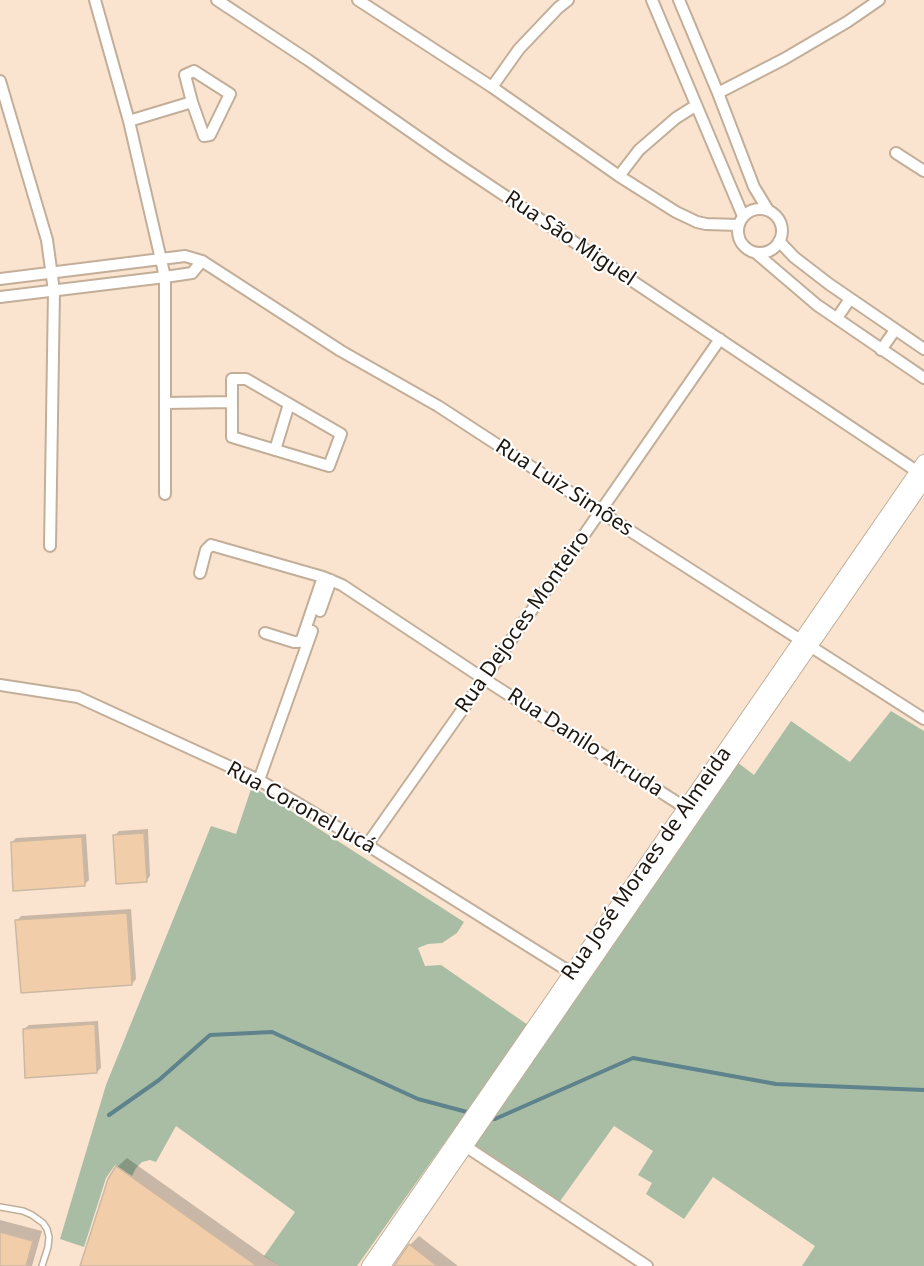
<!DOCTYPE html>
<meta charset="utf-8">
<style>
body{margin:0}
canvas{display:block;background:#fae4cf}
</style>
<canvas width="924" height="1266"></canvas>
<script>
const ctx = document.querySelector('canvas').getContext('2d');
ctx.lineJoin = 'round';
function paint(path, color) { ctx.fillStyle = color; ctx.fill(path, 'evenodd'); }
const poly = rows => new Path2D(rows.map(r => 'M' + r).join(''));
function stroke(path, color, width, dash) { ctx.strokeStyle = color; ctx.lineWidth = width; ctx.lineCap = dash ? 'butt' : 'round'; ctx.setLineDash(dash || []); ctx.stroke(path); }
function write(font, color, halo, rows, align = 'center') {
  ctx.font = font + ' "Noto Sans",sans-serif'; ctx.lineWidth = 4.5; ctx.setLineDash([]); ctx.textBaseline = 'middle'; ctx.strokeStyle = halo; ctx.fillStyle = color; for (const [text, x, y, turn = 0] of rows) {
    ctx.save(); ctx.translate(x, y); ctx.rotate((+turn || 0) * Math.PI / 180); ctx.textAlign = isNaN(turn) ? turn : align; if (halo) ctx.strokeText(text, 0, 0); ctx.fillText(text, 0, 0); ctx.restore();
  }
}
paint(poly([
 [891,711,924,731,924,1266,802,1266,815,1246,713,1177,684,1219,646,1194,652,1183,638,1175,653,1151,614,1126,558,1204,468,1146,737,762,754,775,791,721,850,762],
 [252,786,464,922,457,933,442,943,428,944,418,948,425,966,441,965,528,1025,357,1266,279,1266,264,1256,295,1212,176,1126,156,1162,150,1160,142,1162,136,1168,132,1176,115,1165,106,1178,84,1247,60,1239,106,1085,211,826,236,834]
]), '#a8bda3');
paint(poly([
 [148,829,150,876,146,881,114,836,119,831],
 [86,834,89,880,84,885,12,842,16,838],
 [131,909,136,979,132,984,17,921,21,916],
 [98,1021,101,1068,97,1072,24,1029,29,1025],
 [127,1158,279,1266,82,1266,117,1167],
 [0,1220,42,1231,32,1266,0,1266],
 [419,1236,458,1266,393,1266,396,1265,410,1245]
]), '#0003');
stroke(poly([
 [109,1115,159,1080,210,1035,272,1032,418,1099,467,1112],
 [491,1119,495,1119,633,1058,776,1084,924,1090]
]), '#5e838c', 4);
const building = poly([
 [144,833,147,882,116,884,113,835,144,833],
 [82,837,85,886,13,891,11,842,82,837],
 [127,913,132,985,21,993,15,920,127,913],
 [95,1024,97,1073,25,1078,23,1029,95,1024],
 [116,1166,257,1266,80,1266,108,1179,116,1166],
 [0,1232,33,1241,26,1266,0,1266,0,1232],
 [409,1244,437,1266,394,1266,409,1244]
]);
paint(building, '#f1cea9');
stroke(building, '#cdb8a3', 1.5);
const service = poly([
 [0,1207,23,1211,32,1215,43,1223,47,1229,49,1237,48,1247,42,1266]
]);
const minor = poly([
 [95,0,129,121,165,277,165,494],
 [217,0,308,60,447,157,924,476],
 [358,0,492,87,619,176,676,212,697,222,706,224,738,225],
 [652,0,743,216],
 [679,0,718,93,754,187,768,210],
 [194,71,230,94,210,135,204,136,192,102,185,75,194,71],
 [0,81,47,240,54,291,50,546],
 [492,87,519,49,558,8,568,0],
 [718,93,784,59,847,22,879,0],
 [129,121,192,102],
 [896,153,924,171],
 [619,176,639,150,676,118,695,106],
 '738 231a22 22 0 1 1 44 0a22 22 0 1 1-44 0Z',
 [779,241,794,257,829,284,924,349],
 [756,253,817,305,924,378],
 [0,279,185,256,202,261,341,351,438,406,599,511,924,719],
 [0,297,165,277,192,273,202,261],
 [837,318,850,299],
 [881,350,895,330],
 [232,379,246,379,341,434,329,466,232,437,232,379],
 [165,403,232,402],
 [275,450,289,404],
 [200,573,206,550,211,545,323,577,302,639,299,642,294,642,265,633],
 [323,577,342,585,484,679,692,812],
 [320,611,331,580],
 [0,685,78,697,259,780,367,845,578,977],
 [259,780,312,631],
 [367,845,484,679,720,339],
 [459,1142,647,1266]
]);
const tertiary = poly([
 [369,1266,924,462],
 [383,1266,924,481]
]);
stroke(service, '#c2ae99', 8);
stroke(minor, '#c2ae99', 14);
stroke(tertiary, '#c2ae99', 16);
stroke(service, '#fff', 5);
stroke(minor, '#fff', 10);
stroke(tertiary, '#fff', 14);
write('21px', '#1e170f', '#fff', [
 ["Rua São Miguel",570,239,34],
 ["Rua Luiz Simões",564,488,33],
 ["Rua Dejoces Monteiro",523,622,-55],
 ["Rua Danilo Arruda",585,743,33],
 ["Rua Coronel Jucá",301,808,29],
 ["Rua José Moraes de Almeida",647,864,-55]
]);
</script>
